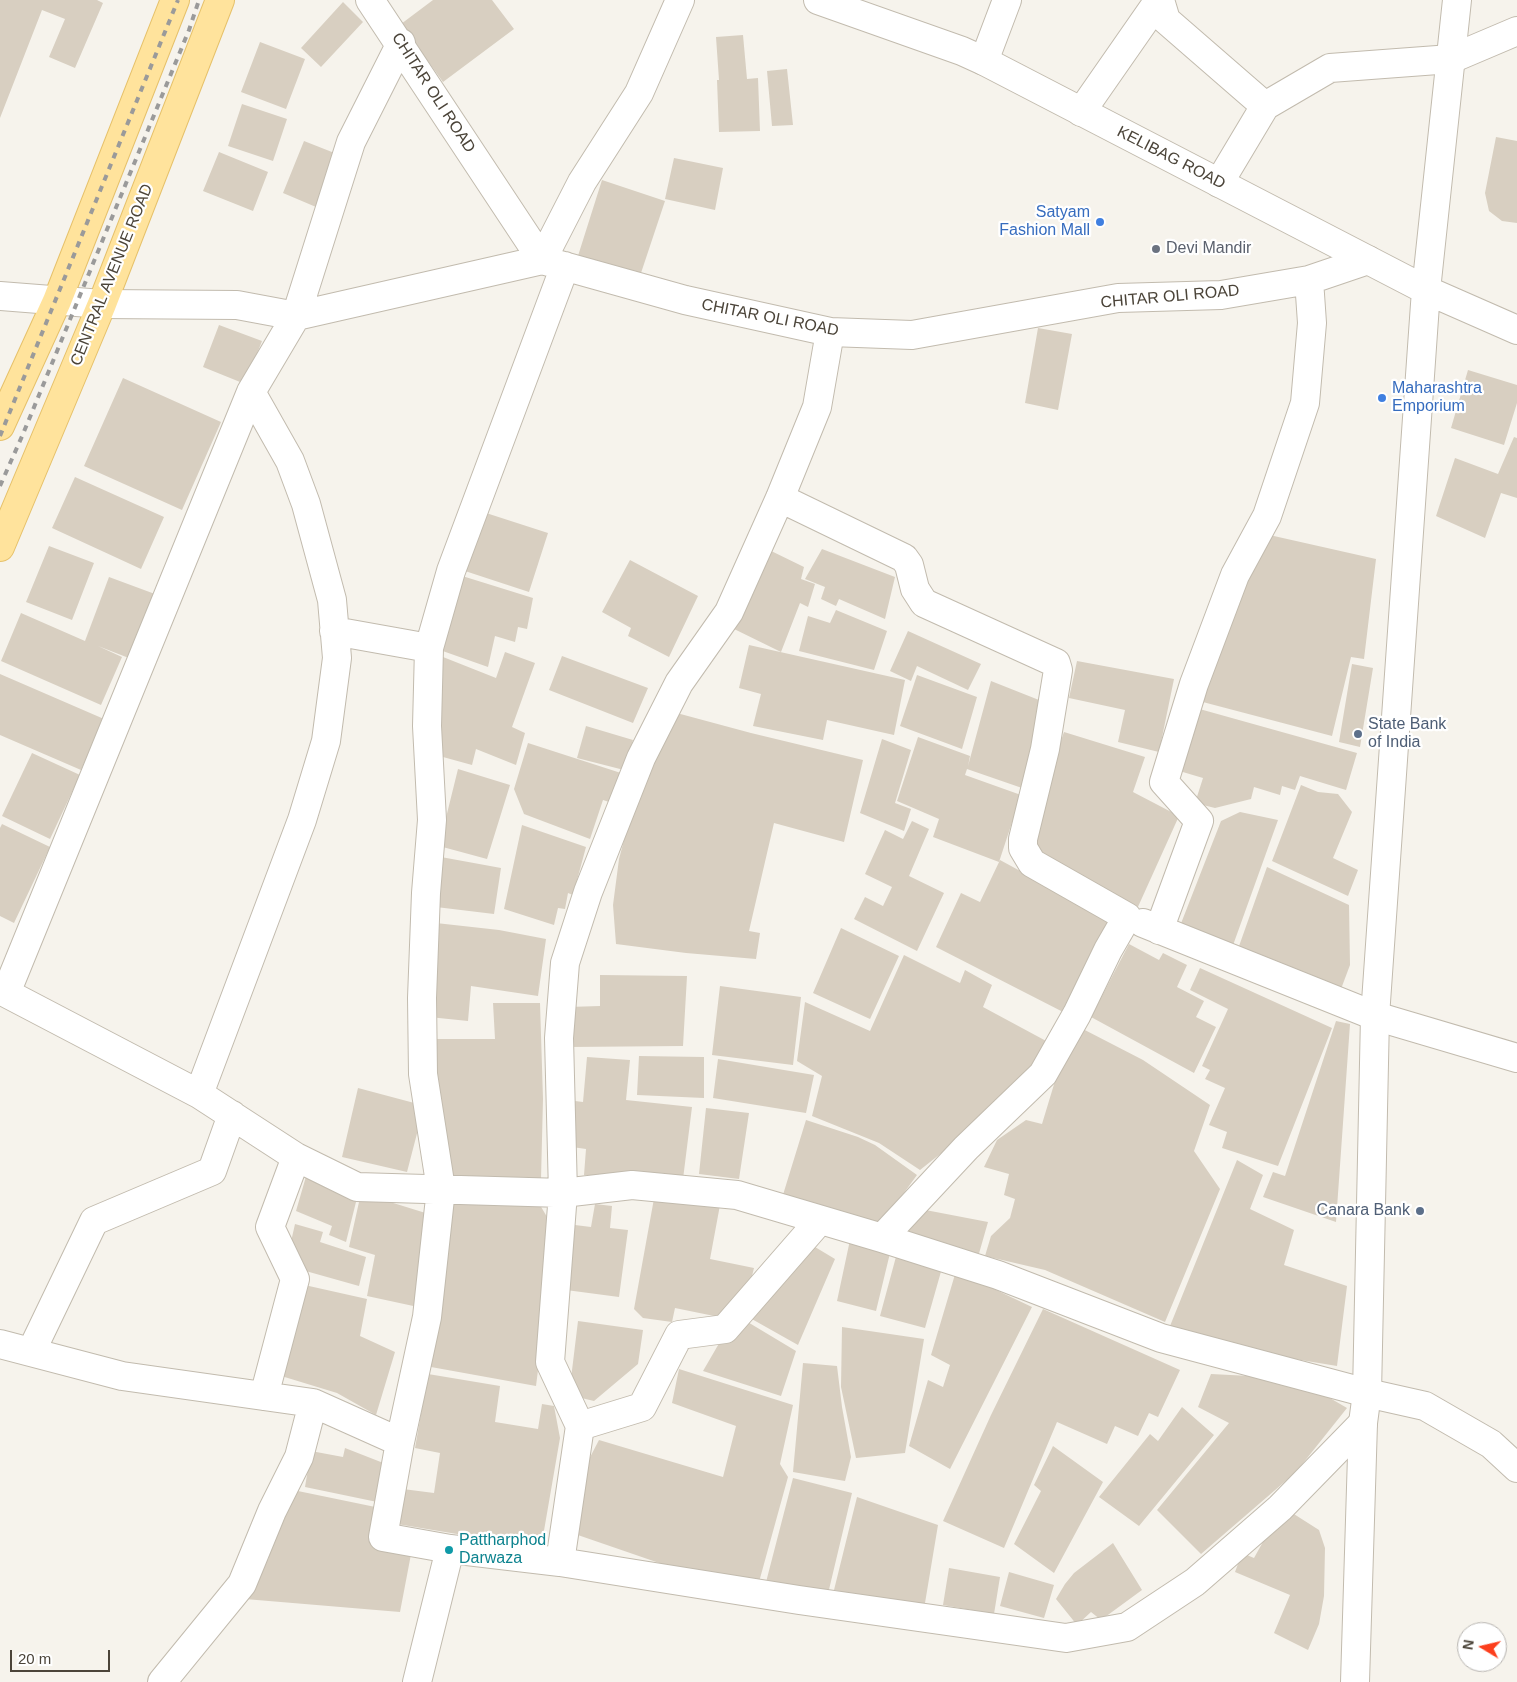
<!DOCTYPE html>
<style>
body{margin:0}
#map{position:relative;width:1517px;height:1682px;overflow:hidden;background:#f6f3ec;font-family:Arial,sans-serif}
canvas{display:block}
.north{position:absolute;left:1457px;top:1622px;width:50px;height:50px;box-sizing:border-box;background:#fff;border:1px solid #b7b4b0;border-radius:50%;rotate:279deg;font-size:14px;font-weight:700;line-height:20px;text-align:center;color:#4b4439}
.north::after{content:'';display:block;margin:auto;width:18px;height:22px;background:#fc3f1d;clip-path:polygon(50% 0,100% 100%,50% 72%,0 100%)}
.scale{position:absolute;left:10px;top:1650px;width:100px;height:22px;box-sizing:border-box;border:2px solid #4b4439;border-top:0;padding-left:6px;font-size:15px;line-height:18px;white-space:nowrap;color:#4b4439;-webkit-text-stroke:4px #fff;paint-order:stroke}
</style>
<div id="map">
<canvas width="1517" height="1682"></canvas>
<div class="north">N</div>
<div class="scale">20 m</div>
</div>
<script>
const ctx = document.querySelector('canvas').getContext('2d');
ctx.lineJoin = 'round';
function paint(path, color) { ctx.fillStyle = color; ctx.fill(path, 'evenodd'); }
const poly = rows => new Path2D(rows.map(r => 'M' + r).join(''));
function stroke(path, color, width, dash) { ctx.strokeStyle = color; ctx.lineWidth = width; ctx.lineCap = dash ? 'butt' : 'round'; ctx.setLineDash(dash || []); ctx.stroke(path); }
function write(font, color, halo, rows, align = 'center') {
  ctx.font = font + ' Arial,sans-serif'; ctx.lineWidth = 4.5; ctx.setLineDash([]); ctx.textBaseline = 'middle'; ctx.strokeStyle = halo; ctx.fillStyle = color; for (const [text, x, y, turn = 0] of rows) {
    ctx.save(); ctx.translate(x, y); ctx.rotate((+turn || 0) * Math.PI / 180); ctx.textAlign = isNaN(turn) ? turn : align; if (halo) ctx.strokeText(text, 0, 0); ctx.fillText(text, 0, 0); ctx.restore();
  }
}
paint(poly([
 [0,0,97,0,103,3,75,68,49,57,65,19,42,10,0,118],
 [433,0,492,0,514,29,443,82,401,24],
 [343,2,363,22,321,67,301,48],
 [743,35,747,79,758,78,760,131,719,132,717,80,719,80,716,37],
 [260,42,305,59,286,109,241,92],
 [787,69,793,125,772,126,767,71],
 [242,104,287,119,273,161,228,146],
 [1496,137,1517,141,1517,223,1502,221,1489,211,1485,193],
 [304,141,337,154,316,207,283,193],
 [219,152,268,172,253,211,203,191],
 [674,158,723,168,715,210,665,199],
 [602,180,665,201,639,279,577,259],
 [219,325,262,341,245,384,203,367],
 [1038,328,1072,334,1058,410,1025,403],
 [1468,370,1517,385,1517,403,1504,445,1451,428],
 [123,378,221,422,182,510,84,466],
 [1514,437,1517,438,1517,498,1501,493,1485,538,1436,516,1455,458,1498,474],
 [75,477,164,517,141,569,52,528],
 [483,512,548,533,529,592,465,571],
 [1265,534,1376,559,1364,659,1351,657,1332,736,1199,701],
 [49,546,94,563,72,620,26,602],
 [763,547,804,567,801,579,815,584,808,607,800,603,781,652,730,627],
 [822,549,895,577,885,619,839,599,836,606,821,599,825,587,805,579],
 [630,560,698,596,669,657,628,636,631,628,602,612],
 [459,575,533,598,527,629,518,627,515,642,495,636,488,667,437,649],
 [109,577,163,597,139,662,98,646,122,657,101,705,1,661,21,613,85,641],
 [836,610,887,631,874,670,799,651,808,616,830,623],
 [908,631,981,664,968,690,917,666,911,681,890,671],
 [749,645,905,680,894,735,827,720,823,740,753,726,761,694,739,688],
 [505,652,535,663,512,727,525,733,516,765,476,749,472,765,443,757,434,707,443,657,496,678],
 [562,656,648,688,633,723,549,690],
 [1077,661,1174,679,1159,752,1118,742,1125,710,1069,698],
 [1352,664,1373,668,1360,747,1339,742],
 [0,674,104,719,81,770,0,735],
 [917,675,977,697,962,749,900,726],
 [991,681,1044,702,1022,788,967,769,965,775,1021,795,999,862,933,837,939,819,897,801,918,737,970,756,968,766],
 [1196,708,1357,753,1346,790,1300,776,1295,790,1282,786,1280,795,1254,787,1251,799,1215,808,1195,803,1203,778,1176,770],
 [673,712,751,733,863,760,844,842,774,823,749,931,760,933,756,959,686,953,616,944,613,905,619,859,637,791],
 [586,726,633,740,624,770,577,758],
 [1064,732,1145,757,1133,792,1179,816,1137,909,1044,860,1028,837],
 [882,739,911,750,895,803,911,809,904,831,860,813],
 [528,743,624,774,615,804,603,800,590,839,524,814,514,789],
 [32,753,80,775,50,839,2,816],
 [458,769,510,785,487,859,439,846],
 [1301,785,1318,792,1338,794,1352,812,1333,858,1358,870,1348,896,1272,861],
 [1240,812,1278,820,1232,948,1180,926,1221,821],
 [912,821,929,829,909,876,944,893,917,951,854,919,865,897,883,906,892,887,865,874,885,830,903,839],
 [2,824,50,847,14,923,0,916,0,828],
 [522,825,586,847,573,895,568,893,565,909,558,908,554,925,504,909],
 [441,857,501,868,494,914,436,907],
 [1000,860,1114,922,1067,1014,936,947,961,893,980,902],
 [1267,867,1349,905,1350,965,1341,989,1238,949],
 [436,923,499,930,546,939,538,996,471,986,468,1021,429,1017],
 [841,928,899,956,870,1019,813,993],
 [1129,944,1159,960,1163,953,1187,965,1177,987,1204,1001,1196,1017,1216,1027,1194,1073,1091,1017],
 [904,955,960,983,965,970,992,985,983,1007,1048,1042,1016,1088,954,1143,920,1170,879,1143,812,1116,822,1076,797,1061,805,1002,870,1031],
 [1200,968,1332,1028,1278,1166,1222,1148,1227,1132,1209,1125,1225,1088,1205,1079,1210,1070,1202,1066,1228,1009,1190,990],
 [600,975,687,976,683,1046,569,1047,568,1007,600,1006],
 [720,986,801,997,793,1065,712,1055],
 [493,1003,540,1003,543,1099,541,1179,448,1178,427,1039,495,1039],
 [1336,1021,1350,1024,1336,1222,1263,1197,1273,1172,1285,1176],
 [1079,1027,1143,1060,1210,1105,1194,1151,1220,1189,1165,1322,1045,1270,985,1256,991,1236,1010,1218,1015,1199,1004,1195,1009,1174,984,1167,997,1140,1026,1120,1042,1124,1065,1048],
 [639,1056,704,1057,704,1098,637,1095],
 [587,1057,630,1060,626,1100,692,1107,683,1179,584,1175,586,1149,565,1146,567,1100,583,1102],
 [718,1059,814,1075,806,1113,713,1098],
 [358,1088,418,1104,421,1118,407,1172,342,1157],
 [706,1108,749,1113,739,1179,699,1174],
 [806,1120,858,1137,875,1145,917,1175,879,1227,782,1198],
 [1237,1160,1263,1175,1250,1209,1294,1230,1284,1265,1347,1286,1337,1366,1222,1347,1170,1326],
 [307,1173,358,1194,346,1242,329,1235,332,1226,296,1211],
 [361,1193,432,1215,418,1307,367,1296,375,1255,349,1247],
 [655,1193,720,1205,710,1259,754,1268,749,1288,724,1318,675,1308,672,1322,643,1318,634,1309],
 [451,1196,540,1205,550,1222,548,1291,536,1386,431,1367],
 [595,1204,612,1206,610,1228,628,1230,619,1297,566,1290,575,1225,591,1227],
 [915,1208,988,1222,978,1257,899,1237],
 [295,1224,323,1232,320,1242,366,1257,359,1286,295,1268,288,1255],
 [850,1240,891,1249,876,1311,837,1301],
 [810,1244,835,1259,798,1345,750,1318],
 [897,1253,942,1268,925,1328,880,1316],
 [956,1271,1032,1307,950,1469,909,1446,928,1380,943,1387,950,1365,931,1355],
 [300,1284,367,1299,360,1336,395,1352,376,1415,337,1393,278,1375],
 [1043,1309,1180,1370,1158,1417,1149,1413,1138,1436,1115,1426,1107,1444,1057,1422,1004,1548,943,1521,991,1415],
 [578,1321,643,1330,638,1364,594,1401,569,1395],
 [746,1321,796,1351,781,1396,703,1371,721,1340],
 [842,1327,924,1339,905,1453,856,1458,841,1387],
 [803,1363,837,1366,842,1407,851,1457,845,1481,793,1472],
 [679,1369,793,1405,780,1464,788,1477,759,1582,665,1565,572,1533,586,1465,599,1440,723,1477,736,1426,672,1403],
 [428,1374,500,1386,495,1422,538,1429,542,1404,554,1406,560,1438,541,1548,391,1523,395,1488,434,1493,440,1453,415,1448],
 [1211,1374,1250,1376,1311,1387,1347,1408,1296,1472,1201,1554,1157,1510,1229,1423,1198,1407],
 [1182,1407,1214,1435,1139,1526,1099,1497,1150,1434,1158,1441],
 [1053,1446,1103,1482,1054,1573,1014,1544,1041,1491,1034,1485],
 [345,1448,391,1466,382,1503,305,1487,311,1451,343,1457],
 [793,1478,852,1493,827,1598,765,1586],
 [293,1490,385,1509,412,1549,400,1612,245,1599,256,1559,268,1560,272,1543],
 [857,1497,938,1525,924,1609,834,1590],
 [1286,1509,1319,1530,1325,1548,1324,1596,1319,1624,1308,1650,1274,1633,1290,1595,1235,1572,1242,1553,1254,1558,1278,1515],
 [1113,1543,1142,1590,1101,1620,1091,1612,1077,1625,1056,1599,1065,1584,1074,1573],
 [949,1568,1000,1577,994,1614,943,1605],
 [1009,1572,1054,1585,1044,1618,1000,1606]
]), '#d8cfc1');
const minor = poly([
 [370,0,542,260,685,300,830,332,912,335,1118,298,1221,295,1309,280,1368,260],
 [1160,0,1166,20,1265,106],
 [401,43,351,142,296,316,251,392,6,993,199,1094,296,1157,357,1187,563,1193,559,1038,565,963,588,892,641,758,679,683,729,612,780,498,817,407,830,332],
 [984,61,1007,0],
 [1081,112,1159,0],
 [1219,183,1265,106,1330,68,1451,59,1517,31],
 [102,304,237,305,296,316,542,260,582,182,639,93,680,0],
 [780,498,904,558,909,565,915,589,924,603,1056,663,1058,670,1045,749,1023,839,1023,848,1032,863,1127,917,1108,950,1077,1014,1043,1074,966,1148,882,1238],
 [334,631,429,648],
 [1143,923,1375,1016,1517,1058],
 [1159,930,1199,821,1164,782,1194,684,1235,575,1267,516,1305,403,1312,323,1309,280],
 [199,1094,302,820,326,741,337,658,332,600,306,504,290,461,251,392],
 [0,1344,122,1376,313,1403,400,1442],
 [31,1352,94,1221,212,1171,232,1115],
 [264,1396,295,1279,270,1227,296,1157],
 [580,1426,642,1407,679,1335,725,1329,820,1220],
 [450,1549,560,1562,799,1600,1066,1638,1127,1627,1195,1582,1280,1508,1363,1423],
 [560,1562,580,1426,550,1362,563,1193,632,1185,737,1195,882,1238,998,1275,1161,1338,1367,1393,1425,1406,1491,1444,1517,1468],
 [162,1682,242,1584,272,1511,299,1457,313,1403],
 [417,1682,450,1549,383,1537,400,1442,427,1317,441,1189,423,1074,422,998,426,893,432,820,427,726,429,648,451,571,565,266]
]);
const tertiary = poly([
 [818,0,962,51,984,61,1426,290,1517,330],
 [0,296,102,304],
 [1355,1682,1363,1423,1367,1393,1375,1016,1426,290,1457,0]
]);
const primary = poly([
 [0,426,57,301,175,0],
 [0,547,102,304,220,0]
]);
stroke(minor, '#c2bbae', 30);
stroke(tertiary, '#c2bbae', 30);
stroke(primary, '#e6c16a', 30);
stroke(minor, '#fff', 28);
stroke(tertiary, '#fff', 28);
stroke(primary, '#ffe39c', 28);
stroke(poly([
 [0,436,178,0],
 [0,486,23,434,189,30,199,0]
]), '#9a9a9a', 4, [6, 6]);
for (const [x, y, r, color] of [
 [1100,222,5,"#3f7fe0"],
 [1156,249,5,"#6b7280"],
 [1382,398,5,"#3f7fe0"],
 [1358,734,5,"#5c6f8a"],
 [1420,1211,5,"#5c6f8a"],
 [449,1550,5,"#0f9aa8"]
]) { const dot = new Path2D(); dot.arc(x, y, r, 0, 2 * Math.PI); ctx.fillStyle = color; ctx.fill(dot); stroke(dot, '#fff', 2); }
write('16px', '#4b4439', '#fff', [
 ["CHITAR OLI ROAD",433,93,57],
 ["KELIBAG ROAD",1171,158,27],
 ["CENTRAL AVENUE ROAD",112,275,-68],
 ["CHITAR OLI ROAD",1170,297,-5],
 ["CHITAR OLI ROAD",770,318,11]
]);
write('16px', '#366cbe', '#fff', [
 ["Satyam",1090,213],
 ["Fashion Mall",1090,231],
 ["Maharashtra",1392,389,"left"],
 ["Emporium",1392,407,"left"]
], 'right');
write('16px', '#5b616d', '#fff', [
 ["Devi Mandir",1166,249]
], 'left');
write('16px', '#4e5e75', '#fff', [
 ["State Bank",1368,725],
 ["of India",1368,743],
 ["Canara Bank",1410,1211,"right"]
], 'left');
write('16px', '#0d838f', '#fff', [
 ["Pattharphod",459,1541],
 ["Darwaza",459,1559]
], 'left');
</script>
